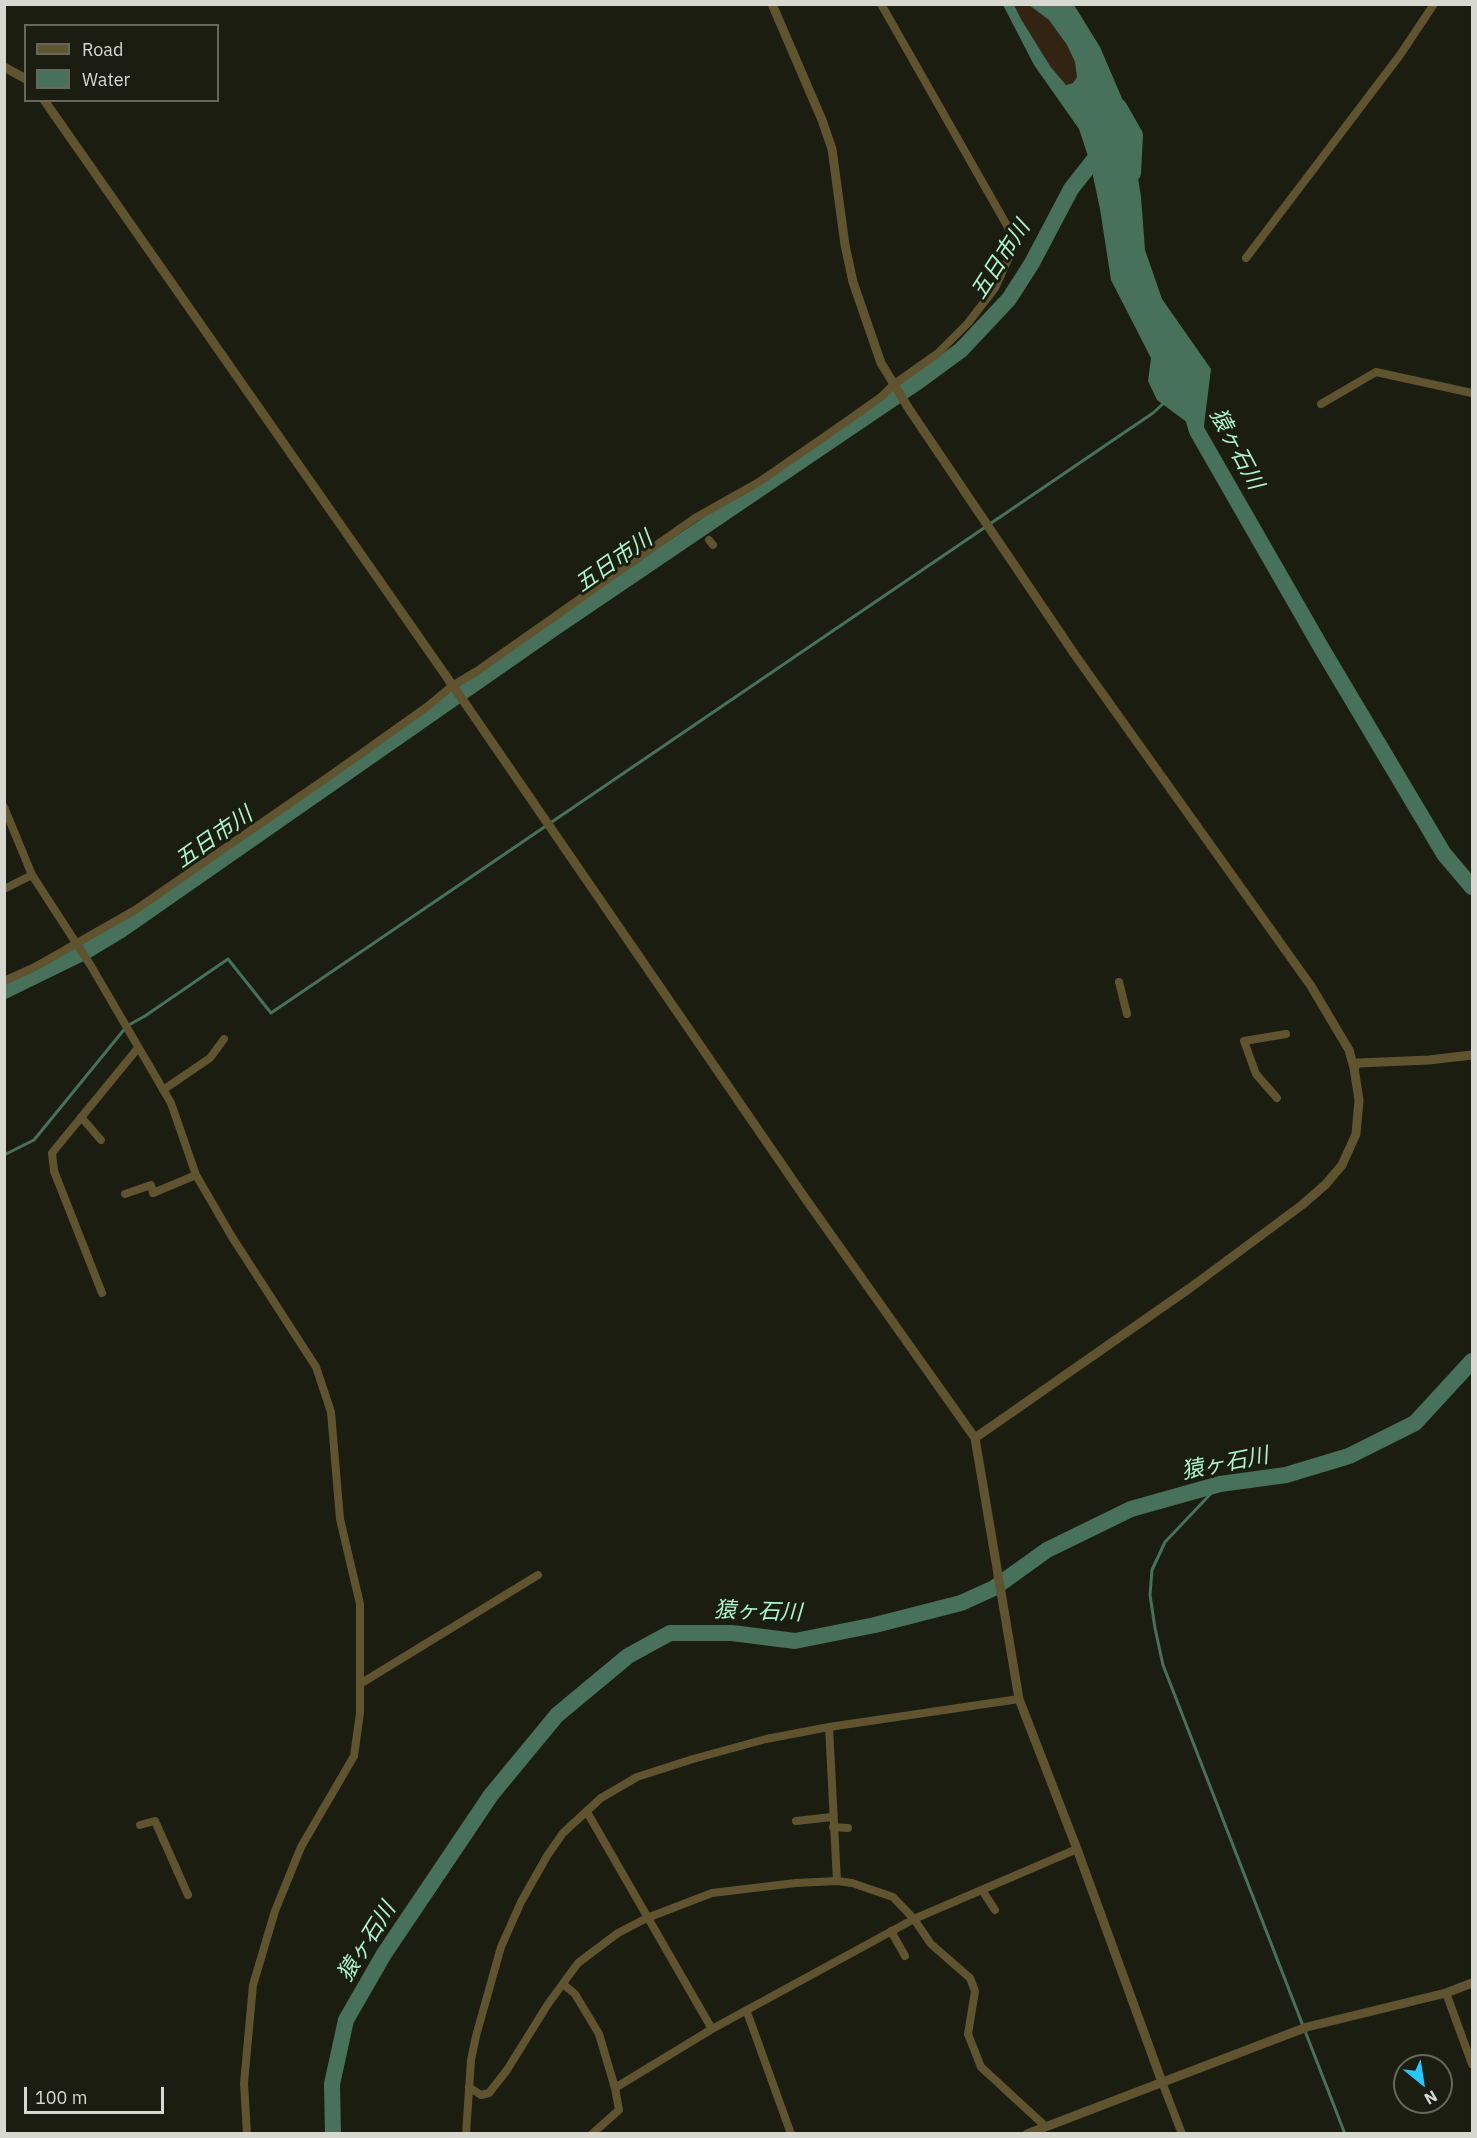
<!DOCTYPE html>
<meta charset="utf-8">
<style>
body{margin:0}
#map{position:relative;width:1477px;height:2138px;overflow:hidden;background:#1b1d10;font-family:"IBM Plex Sans",sans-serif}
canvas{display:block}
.frame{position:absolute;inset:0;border:6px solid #d7d8d0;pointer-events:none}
.legend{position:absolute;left:24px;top:24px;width:195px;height:78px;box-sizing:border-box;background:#1b1d10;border:2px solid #66685d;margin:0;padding:8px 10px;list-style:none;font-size:18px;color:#d7d8d0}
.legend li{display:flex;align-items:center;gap:12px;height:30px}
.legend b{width:30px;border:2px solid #66685d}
.north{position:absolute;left:1393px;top:2054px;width:60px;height:60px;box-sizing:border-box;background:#1b1d10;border:2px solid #66685d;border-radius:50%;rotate:150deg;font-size:16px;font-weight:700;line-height:24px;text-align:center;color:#d7d8d0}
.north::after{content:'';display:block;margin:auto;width:21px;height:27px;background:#27c8ff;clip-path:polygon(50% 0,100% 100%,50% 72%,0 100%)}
.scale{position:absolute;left:24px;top:2087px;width:140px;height:27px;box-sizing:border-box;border:3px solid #d7d8d0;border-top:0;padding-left:8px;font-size:18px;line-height:21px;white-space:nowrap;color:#d7d8d0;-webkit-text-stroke:4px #1b1d10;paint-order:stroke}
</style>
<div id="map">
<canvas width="1477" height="2138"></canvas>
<div class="frame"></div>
<ul class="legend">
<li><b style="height:8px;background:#5f5330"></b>Road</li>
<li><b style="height:16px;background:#47715a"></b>Water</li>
</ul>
<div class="north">N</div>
<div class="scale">100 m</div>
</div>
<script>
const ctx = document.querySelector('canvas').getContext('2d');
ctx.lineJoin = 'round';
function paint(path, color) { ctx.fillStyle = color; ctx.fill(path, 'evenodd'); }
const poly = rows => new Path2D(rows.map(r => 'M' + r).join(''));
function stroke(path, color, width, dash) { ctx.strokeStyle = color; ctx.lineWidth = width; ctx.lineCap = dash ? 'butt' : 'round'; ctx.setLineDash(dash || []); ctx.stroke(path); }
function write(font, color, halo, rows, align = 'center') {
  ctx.font = font + ' "IBM Plex Sans","Noto Sans JP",sans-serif'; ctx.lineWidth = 6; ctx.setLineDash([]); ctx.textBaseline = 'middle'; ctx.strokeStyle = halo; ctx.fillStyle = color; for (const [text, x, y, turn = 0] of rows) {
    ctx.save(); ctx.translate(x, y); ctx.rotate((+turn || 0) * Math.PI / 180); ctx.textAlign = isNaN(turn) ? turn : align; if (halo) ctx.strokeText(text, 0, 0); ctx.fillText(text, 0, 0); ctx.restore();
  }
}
paint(poly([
 [1014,5,1029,5,1049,20,1067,45,1075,62,1077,77,1073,83,1066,85,1050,67,1021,19]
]), '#322312');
paint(poly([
 [1003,5,1014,5,1021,19,1050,66,1066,85,1073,83,1077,77,1075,62,1067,45,1049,20,1029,5,1074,5,1100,47,1124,103,1133,145,1141,197,1145,250,1162,299,1211,369,1203,434,1157,400,1148,381,1151,358,1111,280,1100,209,1090,162,1079,129,1034,65]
]), '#47715a');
stroke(poly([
 [4,1155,34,1140,127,1026,145,1016,228,959,271,1013,1153,413,1165,402],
 [1220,1484,1165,1542,1152,1570,1150,1595,1155,1628,1163,1665,1345,2134]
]), '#47715a', 3);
stroke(poly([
 [1119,107,1135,135,1133,173],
 [1190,408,1197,431,1322,649,1444,854,1472,887],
 [4,991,88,950,121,930,553,629,916,383,961,350,1009,299,1032,263,1071,189,1100,152,1100,145],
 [333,2134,332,2084,346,2020,384,1954,491,1795,557,1715,628,1656,670,1633,732,1633,795,1641,875,1625,961,1603,994,1588,1047,1550,1131,1509,1220,1484,1286,1475,1349,1456,1415,1423,1472,1361]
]), '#47715a', 16);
stroke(poly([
 [1246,258,1400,55,1434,4],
 [1321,404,1376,372,1472,393],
 [709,540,713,545],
 [4,807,32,875,91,966,171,1103,196,1175,232,1237,316,1367,331,1412,340,1519,360,1604,360,1713,354,1756,301,1847,275,1911,253,1985,244,2083,247,2134],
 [4,889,32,875],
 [4,981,35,967,135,910,331,775,428,706,452,686,477,671,695,518,759,482,847,421,881,397,893,385,938,353,968,323,995,288,1010,255,1013,236,881,4],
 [1119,982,1127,1014],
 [163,1090,210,1058,224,1039],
 [1277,1098,1256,1074,1244,1041,1286,1034],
 [81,1117,101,1140],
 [125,1194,151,1185,153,1193,196,1175],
 [102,1293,54,1171,52,1153,138,1048],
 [360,1684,538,1575],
 [829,1727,837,1881],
 [587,1812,712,2029],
 [796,1821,832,1817],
 [140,1825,155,1821,188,1895],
 [833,1827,848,1828],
 [982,1890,995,1910],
 [891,1931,905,1956],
 [563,1984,575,1994,599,2034,615,2088],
 [1446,1993,1472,2064],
 [747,2012,791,2134],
 [1162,2082,1182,2134],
 [469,2087,481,2095,489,2093,507,2070,548,2004,578,1963,618,1933,647,1918,712,1893,796,1883,837,1881,852,1883,893,1897,914,1919,931,1944,970,1978,975,1991,968,2034,981,2067,1045,2126],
 [466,2134,471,2060,476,2036,501,1947,521,1902,547,1856,563,1833,601,1798,637,1777,693,1759,766,1739,829,1727,1019,1699],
 [592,2134,619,2110,615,2088,712,2029,914,1919,1077,1849]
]), '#5f5330', 8);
stroke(poly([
 [772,4,822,120,832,149,845,245,853,282,881,363,909,409,1075,655,1311,986,1349,1050,1354,1068,1359,1100,1356,1134,1342,1165,1326,1184,1302,1205,1190,1288,975,1438],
 [4,67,26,79],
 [44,100,467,706,805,1198,975,1438,1019,1699,1077,1849,1162,2082],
 [1354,1068,1358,1063,1429,1060,1472,1055],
 [1027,2134,1307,2027,1446,1993,1472,1983]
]), '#5f5330', 9);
write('italic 22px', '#aef5cd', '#1b1d10', [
 ["五日市川",1001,260,-57],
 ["猿ヶ石川",1236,449,62],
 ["五日市川",614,562,-35],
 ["五日市川",214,838,-35],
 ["猿ヶ石川",1225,1464,-11],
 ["猿ヶ石川",758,1612,2],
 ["猿ヶ石川",367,1942,-58]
]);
</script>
